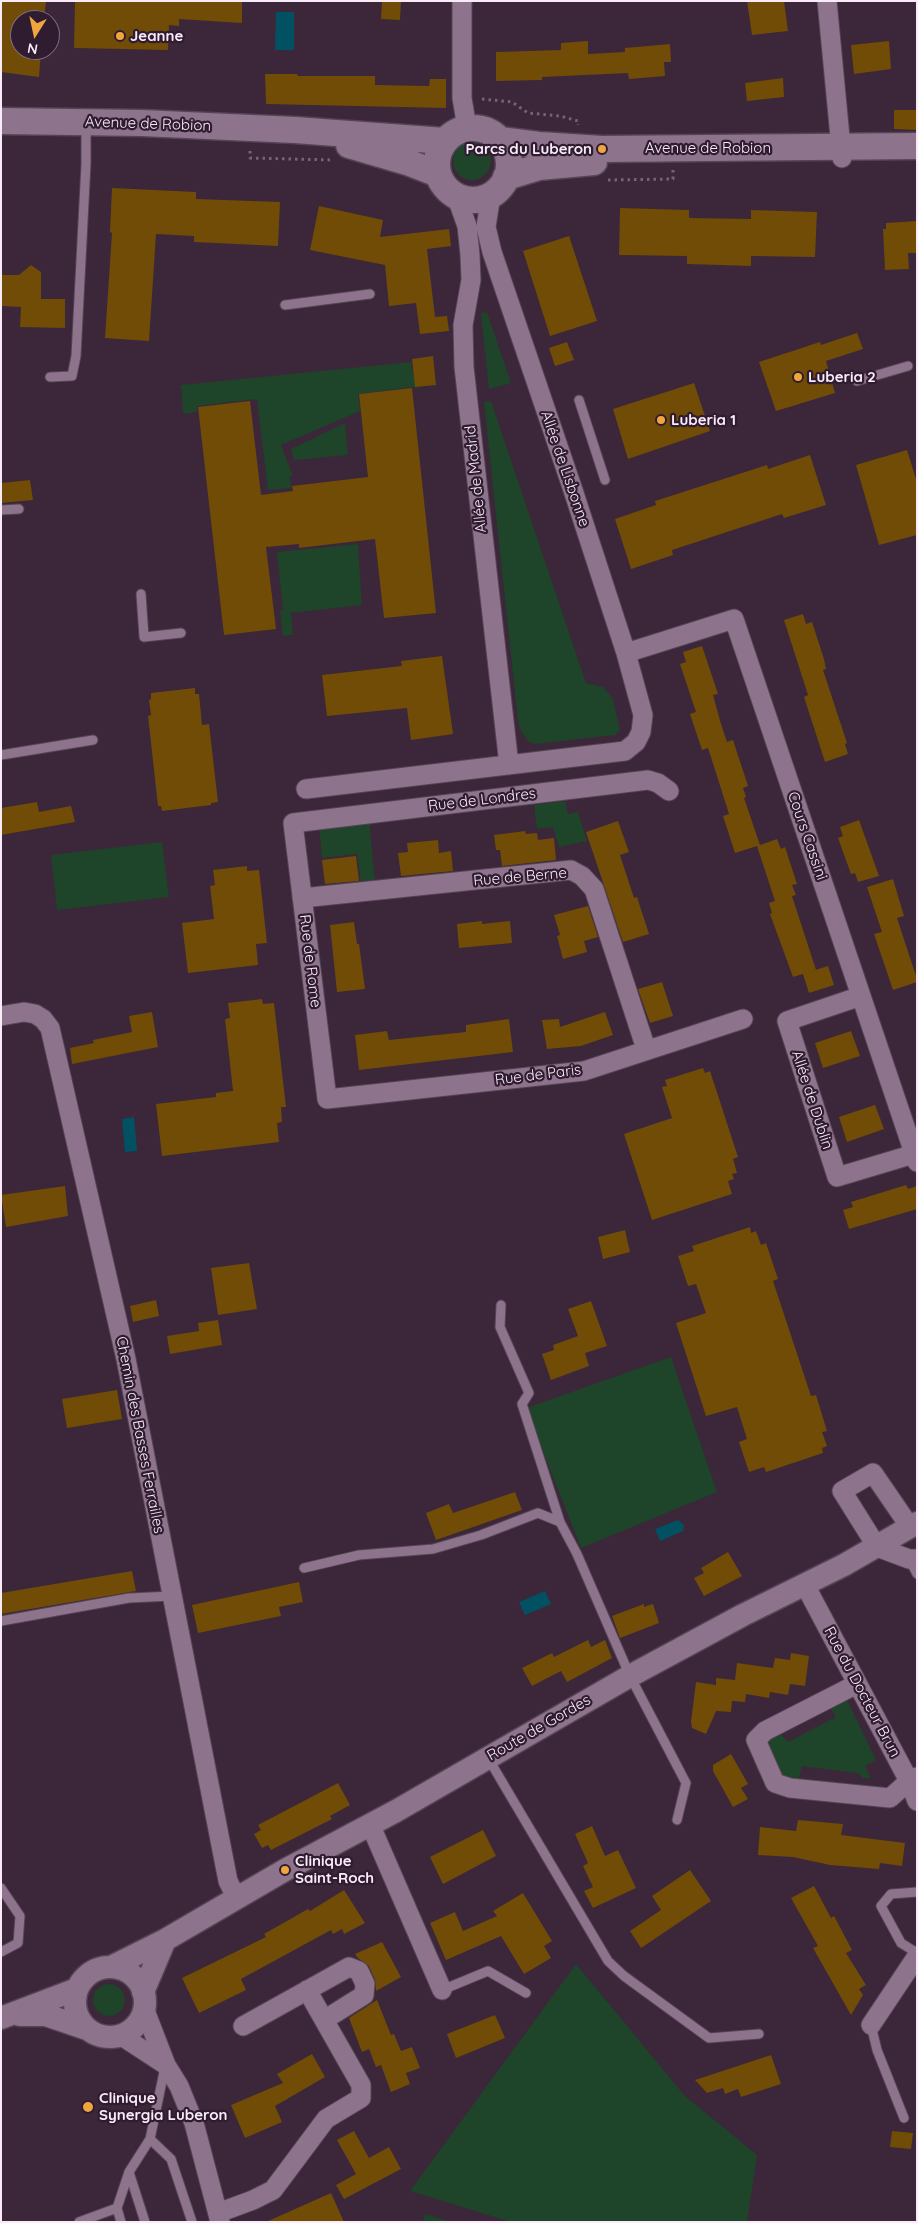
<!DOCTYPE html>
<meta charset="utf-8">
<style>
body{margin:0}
#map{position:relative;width:918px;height:2223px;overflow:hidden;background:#3b263a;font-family:Quicksand,sans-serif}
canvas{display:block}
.frame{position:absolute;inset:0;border:2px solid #f9ebf8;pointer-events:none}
.north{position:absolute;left:10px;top:10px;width:50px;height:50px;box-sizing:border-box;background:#301c30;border:1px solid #806f80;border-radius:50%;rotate:190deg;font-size:14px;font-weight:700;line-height:20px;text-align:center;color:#f9ebf8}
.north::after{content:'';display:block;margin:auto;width:18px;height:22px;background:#f0a63e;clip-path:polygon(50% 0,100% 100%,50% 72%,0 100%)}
</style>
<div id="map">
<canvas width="918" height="2223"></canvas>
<div class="frame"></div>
<div class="north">N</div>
</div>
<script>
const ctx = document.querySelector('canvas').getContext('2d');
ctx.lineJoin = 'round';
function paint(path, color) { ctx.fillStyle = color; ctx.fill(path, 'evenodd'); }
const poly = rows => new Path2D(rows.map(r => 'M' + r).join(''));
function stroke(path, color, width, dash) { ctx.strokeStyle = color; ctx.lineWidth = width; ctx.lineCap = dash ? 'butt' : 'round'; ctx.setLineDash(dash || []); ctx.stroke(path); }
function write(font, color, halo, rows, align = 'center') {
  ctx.font = font + ' Quicksand,sans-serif'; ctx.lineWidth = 4.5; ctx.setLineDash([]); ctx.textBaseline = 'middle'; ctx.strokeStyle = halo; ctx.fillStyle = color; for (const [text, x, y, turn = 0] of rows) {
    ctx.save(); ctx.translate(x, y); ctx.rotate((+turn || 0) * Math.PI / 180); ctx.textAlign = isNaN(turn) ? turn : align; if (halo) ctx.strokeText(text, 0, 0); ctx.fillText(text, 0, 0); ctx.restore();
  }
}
paint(poly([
 '453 161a19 19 0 1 1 38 0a19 19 0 1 1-38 0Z',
 [487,312,511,383,489,389,481,313],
 [411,362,413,374,417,374,419,389,412,387,358,394,360,411,281,445,293,476,290,476,291,488,268,490,257,399,197,406,197,412,183,414,181,385],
 [491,401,586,683,603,687,613,699,620,731,615,735,535,744,528,741,521,731,518,721,484,402],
 [345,423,348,455,294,460,291,449],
 [358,544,362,605,291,613,293,635,283,636,280,611,283,611,277,552],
 [565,801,568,814,578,812,587,841,559,847,553,827,537,829,534,805],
 [369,820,375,881,361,883,357,854,322,858,319,825],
 [162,842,169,897,57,910,51,855],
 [671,1357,717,1492,581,1548,526,1408],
 [839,1700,848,1702,876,1760,865,1766,871,1778,863,1778,858,1773,802,1766,799,1778,793,1781,781,1777,767,1743,767,1737,773,1733,781,1734,788,1742,836,1717,830,1708],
 [576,1964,685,2096,757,2155,747,2222,511,2222,410,2191],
 '93 2000a16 16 0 1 1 32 0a16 16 0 1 1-32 0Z',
 [425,2214,452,2222,423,2222]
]), '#1e4429');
paint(poly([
 [276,12,294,12,294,50,275,50],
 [134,1117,137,1151,125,1152,122,1119],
 [678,1520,684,1525,683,1531,660,1541,655,1529],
 [545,1591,551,1604,525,1615,519,1602]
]), '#025163');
paint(poly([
 [1,1,46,1,44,20,20,20,20,50,41,50,39,77,1,72],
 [75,1,242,1,242,23,179,19,179,26,169,25,168,50,74,48],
 [382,1,401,1,400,20,381,19],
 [747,1,784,1,788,31,752,35],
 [588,41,588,54,625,52,625,48,670,44,671,62,664,62,665,76,629,79,628,73,542,77,542,80,496,81,496,52,561,50,561,43],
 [889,41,891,69,854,74,851,45],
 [265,74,297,74,298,76,375,76,375,85,429,86,430,79,446,79,446,108,266,104],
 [783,78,784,97,747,101,745,83],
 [894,110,917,110,917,130,894,129],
 [112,188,196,192,196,199,280,202,278,246,194,242,194,236,156,234,149,341,105,338,112,233,110,232],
 [319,206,383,220,380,237,449,229,451,246,427,249,435,317,447,316,449,331,420,334,416,303,389,306,385,265,310,250],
 [620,208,689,210,689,218,751,219,751,210,817,212,815,257,751,256,751,266,687,264,687,256,619,255],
 [917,221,917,253,908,253,909,269,885,270,883,229,886,229,886,223],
 [569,236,597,321,550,336,523,251],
 [31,265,41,272,41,299,65,299,65,328,20,327,21,307,1,306,1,275,19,275],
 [857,333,863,349,826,361,835,393,776,411,759,362,820,342,821,345],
 [567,342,574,360,555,366,549,348],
 [433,356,436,385,415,387,412,359],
 [694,383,710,431,628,459,613,409],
 [412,388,436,613,384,618,375,539,299,548,299,544,266,547,276,629,224,635,198,407,250,401,261,495,293,491,292,486,368,477,359,394],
 [907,450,917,482,917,535,879,545,856,465],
 [810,455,826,505,784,518,782,514,672,550,673,555,631,569,615,519,656,505,655,501,767,465,768,469],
 [30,480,33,500,1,503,1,483],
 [803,614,806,624,812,622,824,659,826,669,823,670,847,743,845,744,848,754,825,762,804,697,808,695,784,620],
 [702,646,718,694,713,695,721,724,727,742,733,740,748,786,743,788,746,797,744,798,760,845,777,839,781,849,785,847,797,884,792,885,796,895,792,896,816,970,793,977,770,914,772,913,769,903,775,901,757,846,735,853,723,816,729,814,717,776,708,748,702,750,690,714,696,712,680,664,686,662,683,652],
 [442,656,453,734,411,740,407,708,327,716,322,675,402,666,401,661],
 [195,688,195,694,199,694,202,725,209,724,218,802,211,803,211,805,162,811,161,806,158,806,148,716,151,715,149,700,151,699,151,693],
 [37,802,39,812,71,806,75,822,1,835,1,808],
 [859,820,879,876,858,882,855,873,851,874,838,838,843,836,840,827],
 [618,821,629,852,620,855,634,898,637,897,649,934,623,942,586,832],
 [525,831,526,834,537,833,538,840,554,838,556,860,502,866,500,850,496,850,494,835],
 [438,840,439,853,451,851,453,871,401,876,398,853,408,852,407,843],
 [356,856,359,881,325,884,322,860],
 [247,866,247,871,259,870,267,943,256,944,258,965,188,973,182,923,214,919,210,886,215,885,213,870],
 [893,879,904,916,897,918,917,979,917,982,893,990,874,934,882,932,867,887],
 [588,906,598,937,584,941,587,952,563,959,557,936,560,935,554,915],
 [482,921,482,924,510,921,512,943,459,948,457,924],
 [354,922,357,944,359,944,365,989,337,992,330,925],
 [828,966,834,985,809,993,803,974],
 [662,982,673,1016,650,1023,638,989],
 [262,999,263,1004,274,1003,286,1107,281,1107,282,1122,277,1123,279,1142,162,1156,156,1104,216,1097,216,1093,233,1091,225,1019,230,1018,228,1003],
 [152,1012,158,1047,72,1064,70,1048,94,1043,93,1040,132,1032,129,1016],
 [605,1012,613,1035,581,1046,547,1049,542,1020,559,1019,560,1027],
 [509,1019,513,1052,359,1070,355,1035,387,1031,389,1040,466,1032,466,1025],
 [851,1031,860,1056,823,1068,815,1043],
 [703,1068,705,1073,710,1071,738,1157,733,1159,737,1173,732,1174,734,1179,728,1181,732,1194,652,1220,624,1134,672,1118,662,1087,667,1086,665,1080],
 [875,1105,884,1129,847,1142,839,1117],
 [906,1185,908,1189,917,1186,917,1209,849,1229,843,1210,853,1207,851,1202],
 [65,1186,68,1216,6,1227,1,1195],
 [750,1227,751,1233,756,1231,761,1245,766,1243,778,1279,773,1281,811,1396,816,1395,827,1431,822,1432,827,1446,822,1448,823,1453,766,1472,764,1467,749,1472,739,1442,747,1439,737,1407,706,1416,676,1323,706,1313,696,1284,688,1286,678,1256,694,1251,692,1246],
 [625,1230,630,1252,603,1259,598,1237],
 [249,1263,257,1309,218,1315,211,1268],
 [156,1300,159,1316,133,1322,130,1306],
 [591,1301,607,1346,585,1353,589,1366,551,1380,542,1354,554,1350,553,1345,578,1336,568,1309],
 [218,1320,222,1345,170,1354,167,1336,199,1331,198,1323],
 [117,1390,122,1419,67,1428,62,1399],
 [515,1492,522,1510,436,1540,426,1513,449,1504,453,1513],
 [728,1552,742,1576,704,1596,694,1578,704,1573,701,1568],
 [132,1571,136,1591,1,1614,1,1593],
 [299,1582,303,1602,279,1607,281,1616,198,1633,192,1605],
 [644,1604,644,1607,653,1604,659,1623,620,1638,612,1616],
 [588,1640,591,1647,605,1640,612,1658,567,1682,561,1671,532,1686,522,1668,552,1653,554,1657],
 [791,1653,809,1656,805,1686,790,1684,788,1695,770,1692,769,1698,746,1694,745,1702,732,1701,731,1712,716,1711,706,1734,692,1728,691,1722,696,1682,716,1685,716,1678,735,1680,737,1663,773,1668,775,1658,790,1660],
 [731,1754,748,1784,741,1788,748,1799,733,1807,713,1771,713,1765],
 [338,1783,350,1805,330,1816,332,1819,271,1850,268,1845,262,1848,254,1834,261,1830,258,1825],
 [798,1820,843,1824,841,1835,905,1843,902,1866,880,1863,879,1869,830,1865,793,1857,758,1855,760,1827,796,1831],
 [592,1826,605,1856,618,1850,636,1888,593,1908,584,1891,593,1887,583,1866,588,1863,575,1834],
 [483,1830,496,1856,443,1884,430,1857],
 [690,1870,711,1901,641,1948,630,1931,661,1910,652,1896],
 [814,1886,831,1918,834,1916,852,1950,846,1953,866,1985,859,1989,863,1995,851,2015,813,1948,818,1946,791,1898],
 [344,1890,365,1923,344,1934,342,1929,333,1934,331,1930,241,1979,246,1990,199,2013,182,1978,266,1937,264,1934,308,1909,310,1911],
 [523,1893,552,1941,544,1946,551,1958,524,1974,501,1936,446,1960,430,1923,455,1912,463,1931,497,1916,493,1911],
 [382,1942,401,1977,376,1991,375,1980,369,1966,358,1958,355,1954],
 [377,2000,391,2035,394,2034,401,2051,412,2047,420,2068,406,2073,410,2084,391,2092,381,2065,376,2067,369,2049,362,2052,349,2018],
 [495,2015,505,2038,456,2058,447,2034],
 [312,2054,325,2077,275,2106,282,2122,245,2138,231,2105,283,2083,277,2074],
 [771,2055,781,2084,741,2097,738,2089,725,2094,723,2088,707,2093,695,2080],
 [354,2131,369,2158,389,2147,401,2169,344,2199,336,2185,356,2174,337,2140],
 [892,2131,913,2133,911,2149,890,2147],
 [331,2193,344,2222,266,2222]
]), '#704c06');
const service = poly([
 [285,305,370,294],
 [50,377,72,376,76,356,86,164,86,125],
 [857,381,908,366],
 [579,400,605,480],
 [1,510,19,509],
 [141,594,144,637,181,633],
 [1,755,93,740],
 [501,1305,500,1327,529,1393,522,1404,560,1522],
 [909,1559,917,1574],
 [304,1568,359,1555,433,1549,481,1535,538,1513,560,1522,577,1554,630,1676,686,1783,677,1820],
 [1,1621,129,1598,172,1596],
 [488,1758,608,1961,624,1976,709,2038,759,2034],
 [1,1888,20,1916,18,1943,1,1952],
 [917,1892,891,1894,881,1906,901,1943,917,1953],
 [442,1990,488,1971,526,1993],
 [871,2025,877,2050,904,2118],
 [150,2139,171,2159,192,2222],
 [129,2172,145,2222],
 [79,2222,117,2208],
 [121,2222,117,2208,129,2172,150,2139,165,2067]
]);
const minor = poly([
 [462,1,462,98,467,128],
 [827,1,842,158],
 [456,195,467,226,470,255,471,280,463,325,464,367,509,765],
 [626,653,734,619,917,1162],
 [306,789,625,751,636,742,641,732,643,715,626,653,573,490,492,252,486,227,491,195],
 [669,791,658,783,648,780,293,823,327,1099,584,1071,743,1019],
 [302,898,571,870,582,876,594,889,646,1049],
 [861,996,787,1021,837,1177,914,1154],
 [1,1016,24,1012,35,1014,43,1019,50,1028,126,1359,228,1881,236,1897],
 [910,1527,873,1473,842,1491,877,1547,909,1559,917,1559],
 [805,1585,909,1781,917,1801],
 [857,1684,765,1731,756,1740,775,1783,790,1788,890,1798,909,1781,917,1777],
 [370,1824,442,1990],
 [144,2008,166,2065,179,2086,194,2123,220,2222],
 [871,2025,917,1956],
 [243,2026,349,1967,359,1971,365,1984,364,1995,324,2020],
 [120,2035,166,2065],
 [218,2213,253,2200,273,2190,326,2119,361,2098,361,2085,307,1990]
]);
const tertiary = poly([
 [111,1967,165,1940,285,1870,396,1811,630,1676,743,1615,844,1565,917,1523],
 '75 2002a35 35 0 1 1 70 0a35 35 0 1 1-70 0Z',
 [143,1992,165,1940],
 [20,2015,46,2015,87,2029],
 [1,2018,77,1989]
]);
const secondary = poly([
 [1,121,142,123,295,130,445,141],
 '437 164a36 36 0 1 1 72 0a36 36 0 1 1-72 0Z',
 [500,140,539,145,602,149,917,146],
 [349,145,407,162,438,174],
 [506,177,539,167,594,162]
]);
stroke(service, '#545', 11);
stroke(minor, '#545', 21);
stroke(tertiary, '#545', 25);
stroke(secondary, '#545', 29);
stroke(poly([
 [482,99,512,102,528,113,560,116,578,121,578,125],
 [250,151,250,158,333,160],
 [608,180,673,179,673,170]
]), '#776476', 3, [2.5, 4]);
stroke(service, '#8d748c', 9);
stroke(minor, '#8d748c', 19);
stroke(tertiary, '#8d748c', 22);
stroke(secondary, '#8d748c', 26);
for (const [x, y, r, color] of [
 [120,36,5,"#f0a63e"],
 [602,149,5,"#f0a63e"],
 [798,377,5,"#f0a63e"],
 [661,420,5,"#f0a63e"],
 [285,1870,5,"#f0a63e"],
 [88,2107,6,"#f0a63e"]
]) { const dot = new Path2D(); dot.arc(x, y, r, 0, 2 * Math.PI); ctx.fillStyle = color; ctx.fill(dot); stroke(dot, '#301c30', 2); }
write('bold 15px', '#f9ebf8', '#301c30', [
 ["Jeanne",130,36],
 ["Parcs du Luberon",592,149,"right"],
 ["Luberia 2",808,377],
 ["Luberia 1",671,420],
 ["Clinique",295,1861],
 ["Saint-Roch",295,1878],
 ["Clinique",99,2098],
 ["Synergia Luberon",99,2115]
], 'left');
write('15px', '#f9ebf8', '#301c30', [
 ["Avenue de Robion",148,124,2],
 ["Avenue de Robion",708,148],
 ["Allée de Lisbonne",565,469,71],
 ["Allée de Madrid",476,479,-96],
 ["Rue de Londres",482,800,-7],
 ["Cours Cassini",807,836,71],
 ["Rue de Berne",520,877,-5],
 ["Rue de Rome",310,961,83],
 ["Rue de Paris",538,1075,-7],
 ["Allée de Dublin",812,1100,72],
 ["Chemin des Basses Ferrailles",140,1435,79],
 ["Rue du Docteur Brun",862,1692,62],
 ["Route de Gordes",539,1728,-30]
]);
</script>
